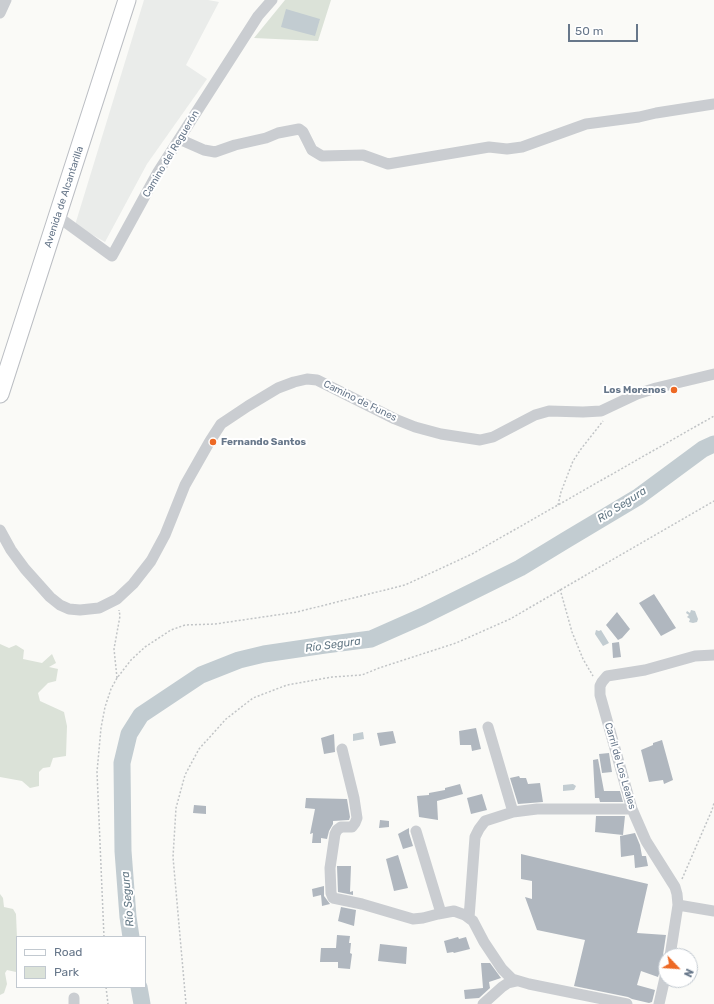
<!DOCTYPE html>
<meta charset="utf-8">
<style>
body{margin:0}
#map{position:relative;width:714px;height:1004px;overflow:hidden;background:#fafaf7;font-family:Rubik,sans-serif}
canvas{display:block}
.legend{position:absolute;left:16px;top:936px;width:130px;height:52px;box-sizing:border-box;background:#fff;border:1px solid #c2c9d0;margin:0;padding:5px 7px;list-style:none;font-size:12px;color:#67778a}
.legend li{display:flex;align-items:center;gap:8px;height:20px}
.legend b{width:20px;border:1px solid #c2c9d0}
.north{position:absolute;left:658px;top:948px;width:40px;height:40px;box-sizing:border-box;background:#fff;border:1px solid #c2c9d0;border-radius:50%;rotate:115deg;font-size:11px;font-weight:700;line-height:16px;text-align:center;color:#67778a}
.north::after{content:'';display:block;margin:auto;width:14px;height:18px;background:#ed6924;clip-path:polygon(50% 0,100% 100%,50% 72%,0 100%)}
.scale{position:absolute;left:568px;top:24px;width:70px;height:18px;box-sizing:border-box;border:2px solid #67778a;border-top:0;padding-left:5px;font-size:12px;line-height:14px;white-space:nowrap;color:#67778a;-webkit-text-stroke:3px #fff;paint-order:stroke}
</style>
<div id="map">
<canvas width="714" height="1004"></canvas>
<ul class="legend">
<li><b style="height:5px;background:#fff"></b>Road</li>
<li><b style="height:11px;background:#dbe2d8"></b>Park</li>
</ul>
<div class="north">N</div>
<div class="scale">50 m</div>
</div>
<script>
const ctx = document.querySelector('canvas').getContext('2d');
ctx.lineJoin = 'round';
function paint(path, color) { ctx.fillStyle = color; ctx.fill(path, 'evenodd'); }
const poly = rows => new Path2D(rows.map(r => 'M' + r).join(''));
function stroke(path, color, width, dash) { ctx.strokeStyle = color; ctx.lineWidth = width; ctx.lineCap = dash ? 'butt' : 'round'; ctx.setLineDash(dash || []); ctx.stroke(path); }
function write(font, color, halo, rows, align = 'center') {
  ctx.font = font + ' Rubik,sans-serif'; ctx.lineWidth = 4; ctx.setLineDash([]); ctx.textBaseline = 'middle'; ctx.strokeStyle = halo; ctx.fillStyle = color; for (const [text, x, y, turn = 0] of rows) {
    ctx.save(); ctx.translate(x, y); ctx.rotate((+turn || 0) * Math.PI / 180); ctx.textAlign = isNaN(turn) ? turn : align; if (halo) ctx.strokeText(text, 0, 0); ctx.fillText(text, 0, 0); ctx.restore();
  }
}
paint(poly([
 [144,0,208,0,219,2,186,65,207,79,147,164,105,242,75,225]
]), '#eaecea');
paint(poly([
 [285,0,331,0,318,41,254,38],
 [0,644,9,648,16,645,24,650,23,659,42,663,52,654,56,663,49,667,58,669,56,681,48,683,38,693,40,701,64,712,67,726,66,756,53,758,50,767,43,768,39,772,39,786,30,788,22,781,0,777],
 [0,894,3,898,4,907,13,909,16,914,17,938,16,972,7,970,5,973,7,984,4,993,0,995]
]), '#dbe2d8');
paint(poly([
 [286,9,320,19,315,36,281,27],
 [691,610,695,611,698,619,697,622,693,623,689,622,690,619,687,617,689,615,686,613,687,611,690,613],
 [596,630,599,631,601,630,609,643,603,646,595,634],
 [363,732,364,739,353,741,353,734],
 [573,784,576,786,574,790,563,791,563,785]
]), '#c2ccd1');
stroke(poly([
 [131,937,128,917,123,851,122,763,129,734,141,715,201,675,239,660,264,654,325,645,371,639,423,616,520,568,566,540,638,497,703,449,714,444],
 [139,987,142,1004]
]), '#c2ccd1', 17);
paint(poly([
 [654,594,676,628,661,636,639,603],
 [617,612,630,629,622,638,618,640,606,625],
 [619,642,621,657,613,658,612,643],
 [476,728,481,749,472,751,471,745,460,745,459,731],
 [393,731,396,743,380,746,377,733],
 [334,734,335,752,324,754,321,738],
 [662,740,673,780,664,784,663,780,649,782,641,750,653,745,653,743],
 [609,753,612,772,602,773,599,754],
 [598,759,604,791,620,791,623,802,600,802,599,798,595,798,593,760],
 [519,776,520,778,526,778,528,784,540,783,543,802,518,804,510,778],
 [460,784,463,794,437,801,438,820,419,817,417,796,429,795,429,793,445,790,445,788],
 [482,794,487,810,471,814,467,798],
 [306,798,347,799,350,817,349,820,333,821,333,824,329,831,327,839,321,838,321,843,312,843,313,833,310,834,315,809,305,808],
 [194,805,206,806,206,814,193,813],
 [596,816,625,816,623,835,595,832],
 [380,820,389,821,389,827,379,828],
 [409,828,409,833,413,846,403,849,398,834],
 [635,833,640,845,642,856,646,856,648,866,635,868,634,855,621,857,620,836],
 [521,854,648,884,637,933,666,935,663,955,664,959,658,977,641,971,637,985,655,990,652,1002,649,1003,632,999,628,997,574,986,585,940,537,930,525,897,532,899,532,881,521,879],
 [398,855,408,888,394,891,386,859],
 [337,866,351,866,350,892,353,891,353,895,338,892],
 [324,886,324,896,330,904,322,906,321,895,313,897,312,889],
 [341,907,356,910,354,926,338,921],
 [337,935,350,936,349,943,351,943,350,953,352,954,350,969,338,968,338,962,320,962,321,948,336,948],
 [458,937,459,939,466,937,470,949,454,953,453,952,447,953,444,941],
 [380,944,407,947,406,964,378,961],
 [481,963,490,963,501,978,489,982,490,988,479,998,465,999,464,990,483,988]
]), '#b0b7bf');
const primary = poly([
 [0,394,127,0]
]);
stroke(primary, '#bbbec3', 19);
stroke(poly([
 [558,505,561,492,573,461,581,449,603,421],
 [560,589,572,632,583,659,593,676],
 [117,678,114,649,120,616,119,610],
 [682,879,712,810,714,803],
 [104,937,97,772,101,728,105,707,111,689,117,678,131,660,145,647,171,630,185,625,215,624,297,612,405,585,472,554,714,416],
 [106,987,108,1004],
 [186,1004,173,857,176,808,185,775,199,749,226,719,253,698,287,685,332,677,362,675,379,668,456,643,510,619,714,501]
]), '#c1c4c6', 1.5, [2, 2]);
stroke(poly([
 [0,13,6,0],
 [179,139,204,150,215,152,235,145,266,138,278,133,299,129,303,132,312,150,322,156,363,155,388,164,489,147,507,149,522,147,586,124,639,117,656,113,714,104],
 [57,216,112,256,158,172,258,16,272,0],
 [0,530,11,550,25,569,50,597,60,605,69,609,80,610,99,608,117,599,133,584,151,561,165,535,185,485,210,441,221,424,248,406,278,388,294,382,307,379,317,380,395,419,415,427,441,434,480,440,493,437,535,415,549,411,583,412,601,411,637,394,656,388,714,374],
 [488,727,513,812,537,809,632,809],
 [342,749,354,798,357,818,355,823,352,827,341,827,337,830,335,834,330,868,331,893,333,898,362,904,413,919,423,918,438,914,454,911,465,915,473,921,484,942,502,969,512,979,529,984,627,1004],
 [416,831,441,913],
 [678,905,714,911],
 [469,918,475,837,479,829,485,821,513,812],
 [670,956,678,905,677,894,675,887,646,841,632,809,600,695,600,686,602,682,607,676,645,670,695,656,714,655],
 [74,1004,74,998],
 [483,1004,502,987,508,983,517,981],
 [659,1004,666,973]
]), '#cacdd1', 11);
stroke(primary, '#fff', 17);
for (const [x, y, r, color] of [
 [674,390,4,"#ed6924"],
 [213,442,4,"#ed6924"]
]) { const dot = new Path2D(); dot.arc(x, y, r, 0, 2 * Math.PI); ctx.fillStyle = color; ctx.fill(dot); stroke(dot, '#fff', 1.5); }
write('10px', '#67778a', '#fff', [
 ["Camino del Reguerón",171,154,-59],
 ["Avenida de Alcantarilla",64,197,-72],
 ["Camino de Funes",360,401,26],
 ["Carril de Los Leales",620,766,74]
]);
write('bold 10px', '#67778a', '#fff', [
 ["Los Morenos",666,390],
 ["Fernando Santos",221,442,"left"]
], 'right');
write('italic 11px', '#637885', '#fff', [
 ["Río Segura",622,505,-33],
 ["Río Segura",333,645,-8],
 ["Río Segura",128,899,-95]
]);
</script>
